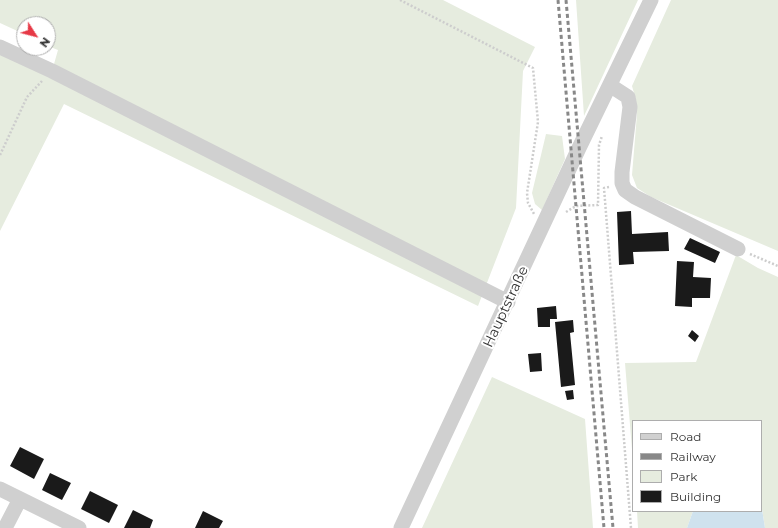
<!DOCTYPE html>
<meta charset="utf-8">
<style>
body{margin:0}
#map{position:relative;width:778px;height:528px;overflow:hidden;background:#fff;font-family:Montserrat,sans-serif}
canvas{display:block}
.legend{position:absolute;left:632px;top:420px;width:130px;height:92px;box-sizing:border-box;background:#fff;border:1px solid #adadad;margin:0;padding:5px 7px;list-style:none;font-size:12px;color:#333}
.legend li{display:flex;align-items:center;gap:8px;height:20px}
.legend b{width:20px;border:1px solid #adadad}
.north{position:absolute;left:16px;top:16px;width:40px;height:40px;box-sizing:border-box;background:#fff;border:1px solid #adadad;border-radius:50%;rotate:126deg;font-size:11px;font-weight:700;line-height:16px;text-align:center;color:#333}
.north::after{content:'';display:block;margin:auto;width:14px;height:18px;background:#e63946;clip-path:polygon(50% 0,100% 100%,50% 72%,0 100%)}
</style>
<div id="map">
<canvas width="778" height="528"></canvas>
<ul class="legend">
<li><b style="height:5px;background:#d0d0d0"></b>Road</li>
<li><b style="height:5px;background:#888"></b>Railway</li>
<li><b style="height:11px;background:#e6ecdf"></b>Park</li>
<li><b style="height:11px;background:#1a1a1a"></b>Building</li>
</ul>
<div class="north">N</div>
</div>
<script>
const ctx = document.querySelector('canvas').getContext('2d');
ctx.lineJoin = 'round';
function paint(path, color) { ctx.fillStyle = color; ctx.fill(path, 'evenodd'); }
const poly = rows => new Path2D(rows.map(r => 'M' + r).join(''));
function stroke(path, color, width, dash) { ctx.strokeStyle = color; ctx.lineWidth = width; ctx.lineCap = dash ? 'butt' : 'round'; ctx.setLineDash(dash || []); ctx.stroke(path); }
function write(font, color, halo, rows, align = 'center') {
  ctx.font = font + ' Montserrat,sans-serif'; ctx.lineWidth = 4; ctx.setLineDash([]); ctx.textBaseline = 'middle'; ctx.strokeStyle = halo; ctx.fillStyle = color; for (const [text, x, y, turn = 0] of rows) {
    ctx.save(); ctx.translate(x, y); ctx.rotate((+turn || 0) * Math.PI / 180); ctx.textAlign = isNaN(turn) ? turn : align; if (halo) ctx.strokeText(text, 0, 0); ctx.fillText(text, 0, 0); ctx.restore();
  }
}
paint(poly([
 [0,0,443,0,535,47,523,71,516,208,478,306,64,104,0,231,0,47,52,71,58,50,48,46,48,24,24,24,24,34,0,23],
 [576,0,638,0,584,116],
 [671,0,778,0,778,251,651,197,637,188,632,175,637,114,636,100,632,86],
 [546,134,562,136,565,159,542,210,535,204,532,193],
 [736,255,758,268,778,277,778,528,765,528,761,503,761,421,633,421,633,462,625,363,696,362],
 [492,377,585,419,593,528,422,528],
 [637,511,693,511,687,528,638,528]
]), '#e6ecdf');
paint(poly([
 [761,503,765,528,687,528,693,511,761,511]
]), '#cfe2ee');
paint(poly([
 [631,211,632,234,668,232,669,251,633,252,634,264,619,265,617,212],
 [690,238,720,252,715,263,684,249],
 [677,261,694,262,693,277,711,278,710,298,692,298,692,307,675,306],
 [556,306,557,319,550,319,550,327,538,327,537,308],
 [573,320,574,332,570,333,575,385,561,387,555,322],
 [692,330,699,336,695,342,688,336],
 [541,353,542,371,530,372,528,354],
 [573,390,574,399,567,400,565,391],
 [20,447,44,459,34,479,10,466],
 [50,473,71,483,62,500,42,490],
 [90,491,118,505,109,523,81,509],
 [133,510,153,520,150,528,124,528],
 [203,511,223,521,219,528,195,528]
]), '#1a1a1a');
stroke(poly([
 [400,0,533,68,538,122,527,193,528,203,534,214],
 [0,155,27,97,42,81],
 [609,187,604,188,631,528],
 [566,212,576,206,598,205,599,145,602,136],
 [750,254,778,266]
]), '#cdcdcd', 2.5, [2, 2]);
stroke(poly([
 [0,47,52,71,508,302],
 [611,86,628,97,630,107,622,172,622,183,625,190,635,197,738,249],
 [0,489,79,528],
 [5,528,20,499],
 [401,528,579,148,651,0]
]), '#d0d0d0', 15);
stroke(poly([
 [558,0,604,528],
 [566,0,613,528]
]), '#888', 3, [4, 3]);
write('14px', '#333', '#fff', [
 ["Hauptstraße",506,307,-65]
]);
</script>
